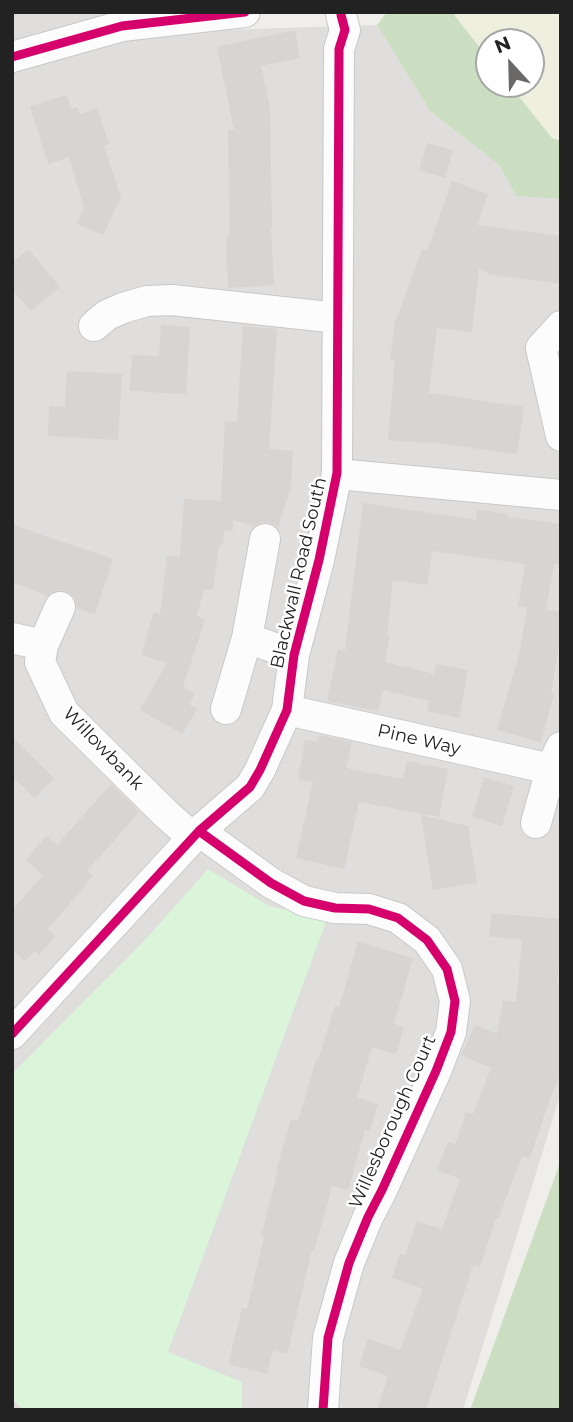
<!DOCTYPE html>
<style>
body{margin:0}
#map{position:relative;width:573px;height:1422px;overflow:hidden;background:#f0eeeb;font-family:Montserrat,sans-serif}
canvas{display:block}
.frame{position:absolute;inset:0;border:14px solid #222;pointer-events:none}
.north{position:absolute;left:475px;top:28px;width:70px;height:70px;box-sizing:border-box;background:#fff;border:2px solid #a7a7a7;border-radius:50%;rotate:338deg;font-size:19px;font-weight:700;line-height:28px;text-align:center;color:#222}
.north::after{content:'';display:block;margin:auto;width:24px;height:32px;background:#6a6968;clip-path:polygon(50% 0,100% 100%,50% 72%,0 100%)}
</style>
<div id="map">
<canvas width="573" height="1422"></canvas>
<div class="frame"></div>
<div class="north">N</div>
</div>
<script>
const ctx = document.querySelector('canvas').getContext('2d');
ctx.lineJoin = 'round';
function paint(path, color) { ctx.fillStyle = color; ctx.fill(path, 'evenodd'); }
const poly = rows => new Path2D(rows.map(r => 'M' + r).join(''));
function stroke(path, color, width, dash) { ctx.strokeStyle = color; ctx.lineWidth = width; ctx.lineCap = dash ? 'butt' : 'round'; ctx.setLineDash(dash || []); ctx.stroke(path); }
function write(font, color, halo, rows, align = 'center') {
  ctx.font = font + ' Montserrat,sans-serif'; ctx.lineWidth = 5; ctx.setLineDash([]); ctx.textBaseline = 'middle'; ctx.strokeStyle = halo; ctx.fillStyle = color; for (const [text, x, y, turn = 0] of rows) {
    ctx.save(); ctx.translate(x, y); ctx.rotate((+turn || 0) * Math.PI / 180); ctx.textAlign = isNaN(turn) ? turn : align; if (halo) ctx.strokeText(text, 0, 0); ctx.fillText(text, 0, 0); ctx.restore();
  }
}
paint(poly([
 [12,12,121,12,126,33,377,25,430,111,499,165,516,196,561,199,561,1092,463,1410,12,1410]
]), '#dfdedc');
paint(poly([
 [457,12,561,12,561,141,552,138,509,84,531,84,531,42,489,42,489,59,453,15]
]), '#efefdf');
paint(poly([
 [387,12,457,12,454,15,489,59,489,84,509,84,552,138,561,141,561,199,516,196,499,165,430,111,377,25],
 [561,1160,561,1410,470,1410]
]), '#cbdec1');
paint(poly([
 [208,869,269,906,327,919,168,1352,242,1382,242,1410,24,1410,12,1399,12,1074,144,941]
]), '#daf5da');
paint(poly([
 [295,30,300,58,261,66,270,108,272,228,271,228,274,285,228,288,226,239,228,239,227,235,230,235,228,130,234,130,217,47],
 [67,95,71,109,77,107,80,114,97,108,109,144,104,146,121,197,103,235,77,224,84,208,69,157,48,164,30,106],
 [427,143,453,150,445,178,419,170],
 [452,181,488,194,477,225,561,236,561,284,490,274,479,269,472,332,437,328,429,393,524,407,517,454,429,442,429,443,388,440,395,360,390,360,395,323,422,249,427,251],
 [28,249,60,287,31,311,12,289,12,263],
 [161,325,190,327,186,394,130,391,132,355,159,356],
 [243,326,277,329,269,449,293,451,291,486,278,528,276,525,267,522,260,522,254,526,233,520,233,531,224,530,223,545,219,545,213,590,204,589,197,616,205,620,183,687,195,694,189,704,197,709,182,734,140,710,167,663,141,655,154,612,160,614,167,556,180,557,184,499,221,501,225,421,237,422],
 [67,371,122,374,118,440,48,436,49,406,65,407],
 [363,503,476,520,477,509,508,514,508,517,561,524,561,565,554,564,546,610,518,606,525,564,432,551,427,585,393,580,387,635,390,635,385,662,434,674,436,664,468,670,459,718,427,711,429,701,383,690,378,711,327,701,338,650,345,651],
 [12,524,53,539,113,559,95,614,77,608,74,597,66,591,58,590,47,596,12,582],
 [527,607,561,612,561,633,551,693,554,694,541,742,497,730,519,655],
 [319,735,352,742,346,768,403,779,407,761,448,769,439,817,359,802,344,869,296,858,313,782,298,779,305,740,318,742],
 [12,737,54,778,35,798,12,776],
 [484,777,514,786,502,826,472,817],
 [111,784,139,812,87,871,93,876,48,929,55,936,39,955,35,951,25,961,12,950,12,911,43,875,26,860,46,836,57,845],
 [421,815,468,826,477,883,433,890],
 [492,913,561,919,561,940,557,983,561,983,561,1073,549,1101,530,1158,522,1156,498,1219,496,1218,480,1267,473,1265,426,1410,377,1410,388,1376,359,1366,368,1339,400,1350,423,1289,392,1278,400,1253,405,1255,417,1221,442,1229,460,1179,437,1170,448,1142,455,1145,466,1112,473,1114,491,1068,461,1055,475,1025,497,1034,503,1000,516,1002,522,940,489,936],
 [358,942,413,958,394,1024,404,1027,396,1054,372,1047,357,1097,378,1104,370,1131,365,1130,348,1190,332,1186,314,1251,312,1250,287,1354,273,1350,267,1374,228,1364,242,1308,247,1309,264,1237,261,1236,278,1171,276,1171,291,1119,298,1121,316,1060,318,1060,335,1006,339,1007]
]), '#d7d4d2');
const minor = poly([
 [12,57,122,26,245,12],
 [94,326,107,315,123,308,147,301,172,300,338,318],
 [561,326,541,348,561,436],
 [337,474,561,495],
 [60,607,43,645,40,662,64,713,165,813,193,838],
 [12,638,43,645],
 [247,638,294,655],
 [226,709,247,638,265,539],
 [287,710,551,769],
 [536,823,551,769,561,747],
 [199,831,271,883,304,901,335,908,369,909,398,918,427,940,447,969,455,1001,451,1032,436,1071,382,1190,368,1217,349,1263,328,1338,323,1410],
 [12,1034,199,831,250,787,260,770,287,710,294,655,319,560,337,473,339,49,345,30,341,15]
]);
stroke(minor, '#c9c8c7', 32);
stroke(minor, '#fdfcfc', 30);
stroke(poly([
 [12,57,122,26,245,12],
 [199,831,271,883,304,901,335,908,369,909,398,918,427,940,447,969,455,1001,451,1032,436,1071,382,1190,368,1217,349,1263,328,1338,323,1410],
 [12,1034,199,831,250,787,260,770,287,710,294,655,319,560,337,473,339,49,345,30,341,15]
]), '#d6006c', 9);
write('18px', '#222', '#fff', [
 ["Blackwall Road South",299,573,-77],
 ["Pine Way",419,740,13],
 ["Willowbank",103,749,46],
 ["Willesborough Court",393,1122,-66]
]);
</script>
